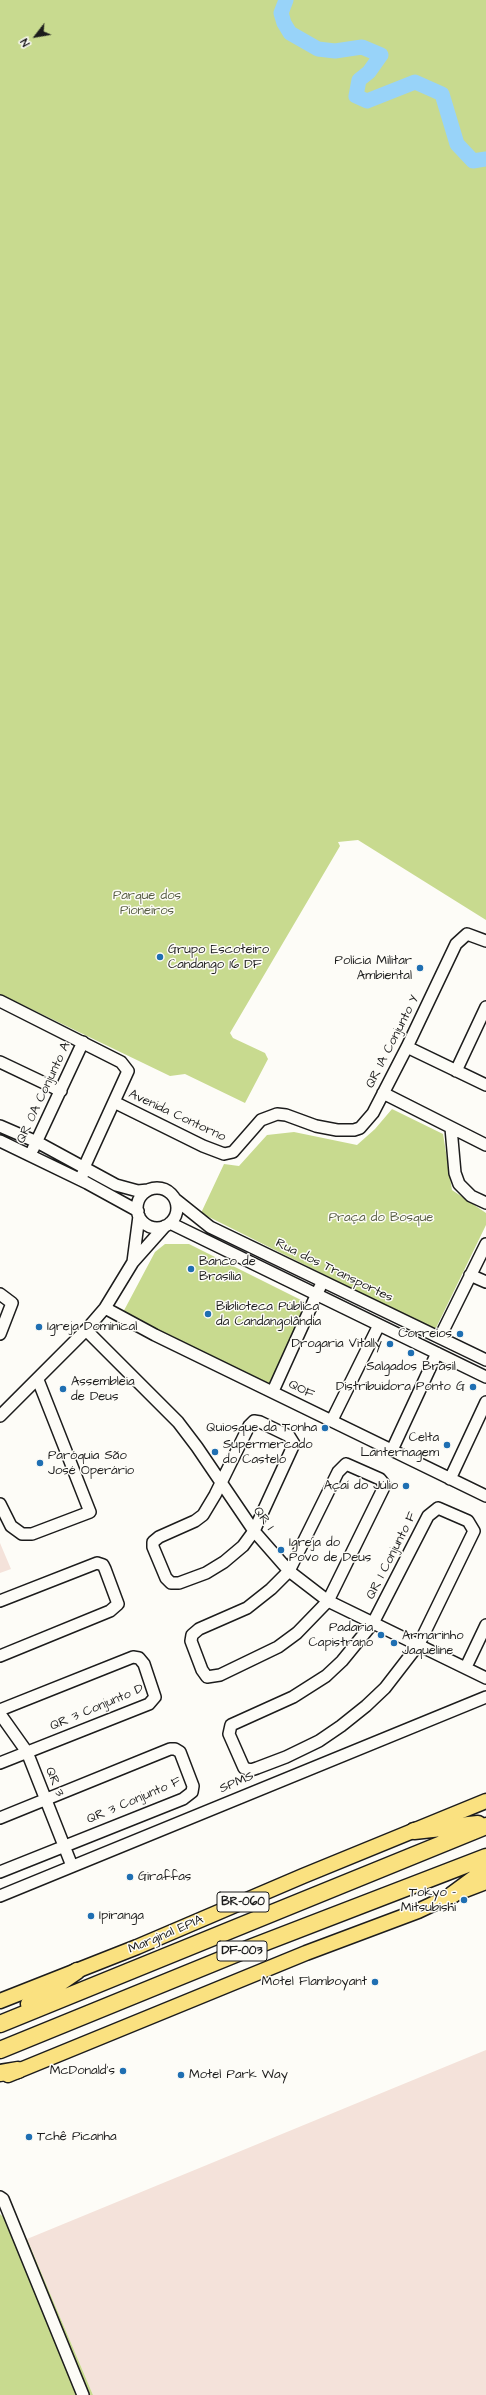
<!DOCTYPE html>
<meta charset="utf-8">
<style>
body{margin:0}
#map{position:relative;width:486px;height:2395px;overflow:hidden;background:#fdfcf7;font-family:"Architects Daughter",sans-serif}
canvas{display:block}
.north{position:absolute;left:16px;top:16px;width:40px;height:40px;-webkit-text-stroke:3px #fdfcf7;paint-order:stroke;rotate:239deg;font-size:11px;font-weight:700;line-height:16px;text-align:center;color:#1c1c1c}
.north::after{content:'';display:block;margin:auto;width:14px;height:18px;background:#1c1c1c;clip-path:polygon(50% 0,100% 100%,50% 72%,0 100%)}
</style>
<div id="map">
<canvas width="486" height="2395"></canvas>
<div class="north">N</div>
</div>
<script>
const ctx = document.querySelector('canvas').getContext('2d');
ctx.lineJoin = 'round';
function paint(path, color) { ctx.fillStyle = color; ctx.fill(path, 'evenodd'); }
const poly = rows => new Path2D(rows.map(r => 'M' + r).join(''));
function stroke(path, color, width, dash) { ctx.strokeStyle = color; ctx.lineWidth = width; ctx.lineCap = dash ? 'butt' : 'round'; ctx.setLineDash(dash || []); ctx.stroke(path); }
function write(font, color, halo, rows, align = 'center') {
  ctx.font = font + ' "Architects Daughter",sans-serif'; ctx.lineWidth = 3; ctx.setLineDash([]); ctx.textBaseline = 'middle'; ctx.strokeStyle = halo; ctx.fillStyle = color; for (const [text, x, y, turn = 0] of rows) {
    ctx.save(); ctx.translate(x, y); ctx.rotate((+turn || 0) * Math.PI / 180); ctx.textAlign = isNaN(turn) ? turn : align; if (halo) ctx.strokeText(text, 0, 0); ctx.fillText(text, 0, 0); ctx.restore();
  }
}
paint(poly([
 [0,1543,11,1569,0,1573],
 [486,2050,486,2395,93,2395,27,2239]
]), '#f4e2da');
paint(poly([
 [0,0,486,0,486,920,358,840,338,842,340,846,230,1033,233,1038,265,1053,268,1059,245,1103,185,1074,170,1076,0,994],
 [392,1109,443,1134,452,1190,486,1213,486,1225,435,1330,201,1213,224,1164,239,1166,267,1135,294,1132,357,1145,375,1129],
 [165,1244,189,1244,313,1306,276,1390,120,1318,155,1252],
 [0,2214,27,2239,93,2395,0,2395]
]), '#c8da8f');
stroke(poly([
 [286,0,281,13,284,23,290,33,318,49,335,51,362,47,381,55,369,72,359,80,356,96,367,101,415,82,442,94,457,144,473,161,486,159]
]), '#98d3f9', 15);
const minor = poly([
 [0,1001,121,1062,128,1071,86,1163,81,1180],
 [407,1047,486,1085],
 [0,1062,61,1091],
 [456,1071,486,1007],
 [383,1093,486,1145],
 [114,1102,203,1146,224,1154,233,1152,261,1120,277,1114,286,1115,316,1126,337,1130,354,1130,360,1128,373,1113,407,1047,456,944,467,934,486,941],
 [0,1126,37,1142,116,1185,138,1191,148,1190],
 [451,1128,455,1173,459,1184,471,1196,486,1203],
 [0,1141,87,1183,138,1211],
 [33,1149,83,1042],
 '137 1208a20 20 0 1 1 40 0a20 20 0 1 1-40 0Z',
 [175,1199,210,1227,486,1360],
 [170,1223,486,1377],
 [133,1262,139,1216],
 [470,1275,486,1282],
 [0,1294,12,1303,0,1334],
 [105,1308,155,1335,486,1496],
 [86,1330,178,1422,197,1447,254,1531,289,1571,328,1601,486,1678],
 [440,1337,486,1244],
 [273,1391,320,1287],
 [0,1416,86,1330,105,1308,133,1262,165,1226],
 [332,1420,379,1325],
 [254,1421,260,1422,289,1436,294,1444,254,1531,243,1546,224,1562,206,1573,179,1583,171,1583,166,1578,153,1547,153,1542,159,1537,195,1521,203,1515,215,1495,249,1426,254,1421],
 [392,1450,437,1353],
 [346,1464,380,1479,385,1485,328,1601,297,1633,278,1647,220,1675,207,1677,202,1670,191,1641,192,1635,199,1629,247,1608,271,1589,289,1571,338,1472,346,1464],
 [450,1479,486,1402],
 [0,1504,11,1526,22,1534,32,1534,90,1512,38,1380],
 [438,1508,468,1521,474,1531,419,1644,385,1688,366,1706,341,1726,319,1741,286,1757,257,1768,251,1770,244,1768,229,1734,231,1725,293,1697,326,1676,342,1661,373,1623,428,1516,438,1508],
 [0,1601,97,1563,103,1565,105,1569,118,1604,110,1611,0,1656],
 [466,1667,486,1625],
 [0,1710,133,1657,139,1658,144,1664,155,1697,149,1704,0,1763],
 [0,1714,27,1752,72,1866],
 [0,1818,170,1749,175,1749,180,1752,193,1786,192,1792,183,1799,0,1872],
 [0,1896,486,1697],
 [0,2197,3,2199,83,2395]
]);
const major = poly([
 [0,2001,137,1947,303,1876,486,1801],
 [8,2075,306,1953,418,1911,452,1895,486,1882]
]);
const highway = poly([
 [414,1831,478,1824],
 [452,1895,486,1870],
 [29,2004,77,1971],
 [0,2024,486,1826],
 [0,2050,250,1948,486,1857],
 [0,2073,18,2070]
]);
stroke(minor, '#1c1c1c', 14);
stroke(major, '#1c1c1c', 17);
stroke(highway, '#1c1c1c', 19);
stroke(minor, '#fdfcf7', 11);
stroke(major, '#fae180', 14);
stroke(highway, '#fae180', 16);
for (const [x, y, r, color] of [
 [160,957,4,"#1f6fb2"],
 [420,968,4,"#1f6fb2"],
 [191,1269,4,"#1f6fb2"],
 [208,1314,4,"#1f6fb2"],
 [39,1327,4,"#1f6fb2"],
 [460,1334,4,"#1f6fb2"],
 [390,1344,4,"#1f6fb2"],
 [411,1353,4,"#1f6fb2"],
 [473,1387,4,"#1f6fb2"],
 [63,1389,4,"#1f6fb2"],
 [325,1428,4,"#1f6fb2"],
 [447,1445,4,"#1f6fb2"],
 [215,1452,4,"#1f6fb2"],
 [40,1463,4,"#1f6fb2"],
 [406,1486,4,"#1f6fb2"],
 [281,1550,4,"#1f6fb2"],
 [381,1635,4,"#1f6fb2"],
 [394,1643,4,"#1f6fb2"],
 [130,1877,4,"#1f6fb2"],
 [464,1900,4,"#1f6fb2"],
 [91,1916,4,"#1f6fb2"],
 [375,1982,4,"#1f6fb2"],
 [123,2071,4,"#1f6fb2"],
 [181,2075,4,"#1f6fb2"],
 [29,2137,4,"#1f6fb2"]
]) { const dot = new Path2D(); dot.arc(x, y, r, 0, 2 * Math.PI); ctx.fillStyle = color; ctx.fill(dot); stroke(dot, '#fdfcf7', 1.5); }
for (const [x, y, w] of [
 [243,1902,52],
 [242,1951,50]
]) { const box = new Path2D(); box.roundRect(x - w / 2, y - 10, w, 20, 3); ctx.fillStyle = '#fdfcf7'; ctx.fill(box); stroke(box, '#1c1c1c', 1); }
write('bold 12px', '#1c1c1c', null, [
 ["BR-060",243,1902],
 ["DF-003",242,1951]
]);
write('13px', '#585e44', '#fdfcf7', [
 ["Parque dos",147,896],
 ["Pioneiros",147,911],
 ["Praça do Bosque",381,1218]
]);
write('13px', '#1c1c1c', '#fdfcf7', [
 ["Grupo Escoteiro",168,950],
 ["Candango 16 DF",168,965],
 ["Polícia Militar",412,961,"right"],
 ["Ambiental",412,976,"right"],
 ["Banco de",199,1262],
 ["Brasília",199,1277],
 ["Biblioteca Pública",216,1307],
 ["da Candangolândia",216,1322],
 ["Igreja Dominical",47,1327],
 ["Correios",452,1334,"right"],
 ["Drogaria Vitally",382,1344,"right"],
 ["Salgados Brasil",411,1367,"center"],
 ["Assembleia",71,1382],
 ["de Deus",71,1397],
 ["Distribuidora Ponto G",465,1387,"right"],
 ["Quiosque da Tonha",317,1428,"right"],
 ["Celta",439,1438,"right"],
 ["Lanternagem",439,1453,"right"],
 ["Supermercado",223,1445],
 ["do Castelo",223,1460],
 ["Paróquia São",48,1456],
 ["José Operário",48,1471],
 ["Açaí do Júlio",398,1486,"right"],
 ["Igreja do",289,1543],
 ["Povo de Deus",289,1558],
 ["Padaria",373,1628,"right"],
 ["Capistrano",373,1643,"right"],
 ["Armarinho",402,1636],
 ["Jaqueline",402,1651],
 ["Giraffas",138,1877],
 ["Tokyo -",456,1893,"right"],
 ["Mitsubishi",456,1908,"right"],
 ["Ipiranga",99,1916],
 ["Motel Flamboyant",367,1982,"right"],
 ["McDonald's",115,2071,"right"],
 ["Motel Park Way",189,2075],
 ["Tchê Picanha",37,2137]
], 'left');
write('13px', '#1c1c1c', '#fdfcf7', [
 ["QR 1A Conjunto Y",393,1042,-63],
 ["QR 0A Conjunto A",44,1093,-65],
 ["Avenida Contorno",177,1116,25],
 ["Rua dos Transportes",334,1271,26],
 ["QOF",301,1390,26],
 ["QR 1",263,1519,54],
 ["QR 1 Conjunto F",392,1556,-63],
 ["QR 3 Conjunto D",97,1708,-23],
 ["QR 3",54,1782,68],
 ["SPMS",237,1783,-23],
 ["QR 3 Conjunto F",134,1801,-23],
 ["Marginal EPIA",166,1935,-23]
]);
</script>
